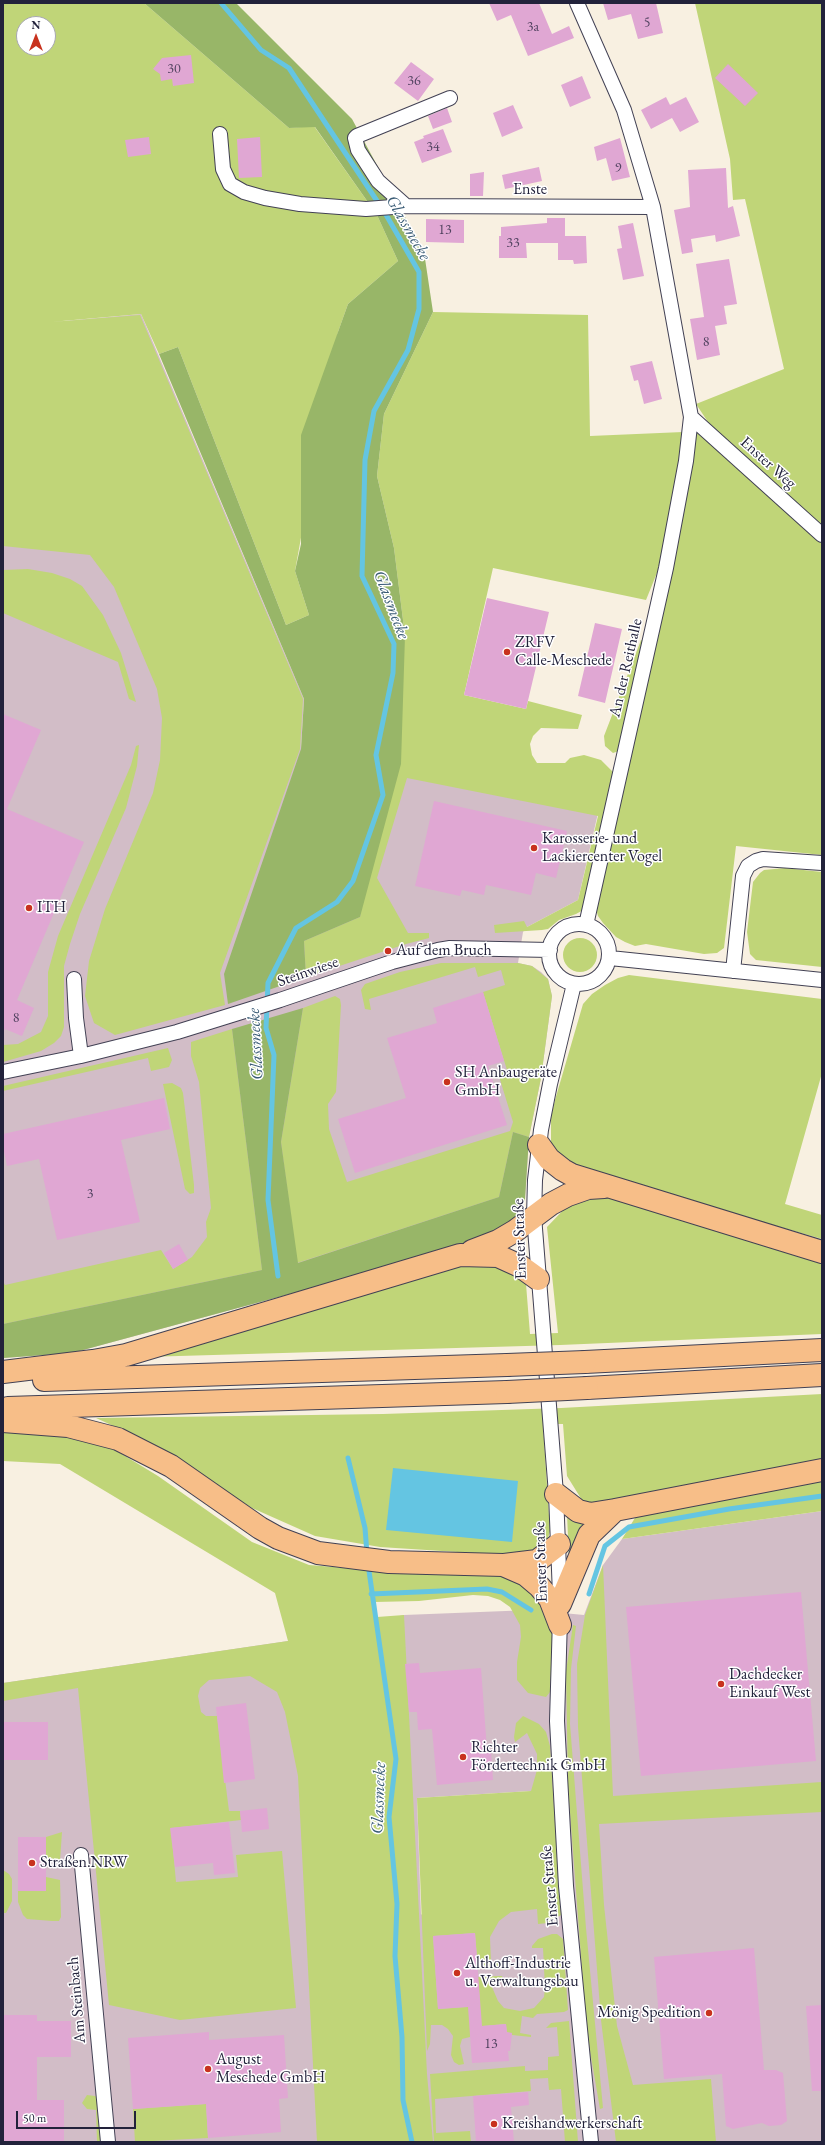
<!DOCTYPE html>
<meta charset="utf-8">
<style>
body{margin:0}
#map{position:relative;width:825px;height:2145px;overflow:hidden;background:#f8f0e1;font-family:"EB Garamond",serif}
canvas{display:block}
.frame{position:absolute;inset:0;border:4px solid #22223b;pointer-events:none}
.north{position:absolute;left:16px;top:16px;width:40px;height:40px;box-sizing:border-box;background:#fff;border:1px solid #a7a7b1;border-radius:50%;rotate:0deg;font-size:11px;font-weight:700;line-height:16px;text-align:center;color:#22223b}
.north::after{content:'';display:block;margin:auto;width:14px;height:18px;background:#c8321e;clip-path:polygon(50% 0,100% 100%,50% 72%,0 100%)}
.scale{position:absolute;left:16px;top:2111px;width:120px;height:18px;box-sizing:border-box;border:2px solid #22223b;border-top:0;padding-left:5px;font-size:12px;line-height:14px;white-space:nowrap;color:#22223b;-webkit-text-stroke:3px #fff;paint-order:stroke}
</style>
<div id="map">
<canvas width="825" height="2145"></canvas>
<div class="frame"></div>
<div class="north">N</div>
<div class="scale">50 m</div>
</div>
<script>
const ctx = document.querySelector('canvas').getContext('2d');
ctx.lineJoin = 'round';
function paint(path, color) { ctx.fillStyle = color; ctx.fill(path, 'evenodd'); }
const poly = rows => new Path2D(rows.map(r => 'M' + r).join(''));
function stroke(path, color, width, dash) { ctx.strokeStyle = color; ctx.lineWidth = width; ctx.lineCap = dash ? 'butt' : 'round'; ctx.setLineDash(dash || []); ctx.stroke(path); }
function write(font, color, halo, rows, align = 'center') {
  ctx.font = font + ' "EB Garamond",serif'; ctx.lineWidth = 3; ctx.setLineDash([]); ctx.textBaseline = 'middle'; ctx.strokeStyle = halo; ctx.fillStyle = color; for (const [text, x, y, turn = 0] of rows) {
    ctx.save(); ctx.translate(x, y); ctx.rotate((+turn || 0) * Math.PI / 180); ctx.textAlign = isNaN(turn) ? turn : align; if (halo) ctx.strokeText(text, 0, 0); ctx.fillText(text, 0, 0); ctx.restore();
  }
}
paint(poly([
 [141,314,304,699,301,749,401,764,601,800,578,900,527,927,523,932,518,963,532,966,541,972,548,979,552,996,541,1078,529,1137,525,1199,319,1286,72,1353,3,1358,3,333,33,324],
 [822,1511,822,2142,3,2142,3,1683,288,1641,404,1615,531,1610,584,1615,603,1565,622,1539],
 [531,1791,421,1915,417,1798]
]), '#d2bdc7');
paint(poly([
 [3,3,144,3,289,128,314,126,377,215,398,261,348,304,338,332,295,571,309,615,286,625,178,347,159,354,141,314,51,322,140,315,303,699,300,749,220,973,225,1005,115,1035,94,1023,85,996,89,961,105,909,153,793,160,760,162,718,157,689,114,587,90,555,3,546],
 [24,24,48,24,48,48,24,48],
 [695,3,822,3,822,855,736,846,724,948,717,953,704,954,646,944,635,946,625,942,616,937,603,923,598,916,596,909,696,433,708,422,696,404,784,369,745,199,733,200,730,159],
 [433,312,588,315,590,436,683,432,665,553,646,600,493,568,464,695,526,709,528,701,582,715,578,729,541,728,533,736,530,744,532,755,537,763,565,763,570,758,584,755,601,760,613,772,585,909,576,914,559,920,548,929,542,930,495,933,494,925,524,921,527,927,578,900,598,816,407,778,377,878,408,933,429,933,429,938,406,944,306,977,304,941,360,917,405,636,394,548,377,476,384,414],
 [28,569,52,573,70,579,82,586,103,615,121,653,136,702,129,699,118,662,3,613,3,570],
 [641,640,644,641,619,751,613,753,605,746,604,736],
 [139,745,137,766,126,808,80,914,70,944,64,966,64,1027,61,1036,54,1043,41,1051,3,1062,3,1045,18,1044,41,1032,48,1016,48,972,58,936,131,765,136,746],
 [785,868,822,872,822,967,756,960,750,954,747,932,753,882,760,873,764,870],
 '563 955a17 17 0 1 1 34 0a17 17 0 1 1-34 0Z',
 [441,963,518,963,532,966,548,979,552,996,541,1078,529,1137,513,1132,499,1197,297,1263,281,1142,303,1008,335,996,340,999,341,1005,336,1092,328,1104,329,1129,347,1182,510,1131,513,1122,498,1073,507,1070,483,992,505,985,501,970,478,977,475,967,369,999,371,1010,365,1009,361,990,365,984,400,972],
 [629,975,822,999,822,1073,785,1204,822,1215,822,1239,577,1169,567,1165,551,1146,551,1117,555,1100,583,1004,592,994,605,985,618,978],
 [232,1029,262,1270,3,1324,3,1281,5,1285,161,1250,173,1269,192,1257,207,1237,206,1222,211,1208,199,1082,191,1056,191,1042],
 [168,1048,172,1060,169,1067,151,1071,148,1058,3,1091,3,1086],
 [172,1083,181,1088,183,1093,194,1185,194,1193,190,1194,185,1189,163,1084],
 [589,1197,611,1197,822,1259,822,1334,560,1345,144,1357,462,1263,504,1265,526,1284,530,1334,558,1333,547,1227,570,1203],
 [822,1394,822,1461,585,1505,567,1476,563,1424,543,1424,550,1531,547,1542,542,1549,520,1556,380,1547,315,1536,252,1508,144,1440,96,1418,383,1414,561,1408],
 [3,1428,45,1431,107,1445,158,1476,252,1542,309,1565,371,1570,488,1572,511,1578,538,1595,553,1627,550,1692,546,1697,528,1693,517,1680,517,1662,521,1637,520,1625,510,1607,500,1600,488,1596,473,1595,419,1601,375,1602,377,1617,404,1615,427,2074,433,2142,317,2142,298,1776,285,1712,277,1692,250,1676,209,1680,200,1688,198,1696,201,1712,206,1716,217,1716,229,1811,240,1811,241,1820,171,1828,176,1882,238,1877,236,1855,282,1851,296,2008,180,2020,109,2005,78,1688,3,1701,3,1683,288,1641,275,1593,60,1464,3,1461],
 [822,1478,822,1511,622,1539,638,1513],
 [567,1514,595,1520,569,1561],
 [603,1565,613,1796,822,1782,822,1812,599,1824,604,1905,617,2026,633,2085,711,2079,716,2142,616,2142,601,2020,578,1727,577,1664,585,1615],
 [573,1625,576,1626,571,1669,570,1724,586,1928,603,2108,600,2109,590,2051,585,2009,568,1786,566,1671],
 [523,1716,539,1724,546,1732,550,1746,561,1915,548,1923,538,1924,537,1909,511,1912,499,1921,490,1937,491,1963,502,1963,502,1967,498,1968,478,1968,475,1933,433,1936,438,2009,480,2006,478,1977,499,1976,502,1976,503,1980,492,1982,492,1987,498,2001,504,2008,520,2011,534,2008,544,1997,545,1988,543,1948,532,1948,532,1946,538,1939,552,1934,557,1934,563,1939,568,2010,564,2012,537,2014,533,2018,522,2016,520,2033,531,2035,531,2037,512,2035,511,2033,507,2035,506,2024,470,2027,470,2037,462,2039,460,2046,464,2064,459,2065,454,2062,451,2055,453,2036,448,2029,442,2025,431,2025,430,2044,427,2051,417,1798,531,1791,537,1770,537,1754,527,1733,515,1742,514,1737,516,1723],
 [62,1832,60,1861,46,1862,46,1837],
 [3,1870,9,1874,12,1879,12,1901,6,1913,3,1913],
 [46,1877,60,1880,61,1917,59,1921,52,1921,27,1919,23,1915,18,1902,18,1891,46,1891],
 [569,2021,578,2142,565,2142,561,2089,549,2090,548,2078,530,2079,531,2091,435,2099,436,2133,470,2131,471,2142,434,2142,430,2074,525,2066,525,2071,548,2070,548,2057,559,2056,557,2027,546,2028,551,2023],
 [87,2095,95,2096,99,2099,102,2142,97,2142,96,2110,87,2109,82,2103],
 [206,2104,208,2138,135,2142,133,2109]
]), '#c0d578');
paint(poly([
 [144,3,236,3,352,119,424,252,433,312,384,414,377,476,394,548,405,636,401,764,360,917,304,941,306,977,228,1004,224,974,301,749,304,699,159,354,178,347,286,625,309,615,295,571,301,544,301,435,348,304,398,261,377,215,315,127,289,128],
 [303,1008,281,1142,298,1263,499,1197,513,1132,529,1137,525,1199,521,1215,486,1238,319,1286,72,1353,3,1358,3,1324,262,1270,232,1029]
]), '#98b668');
paint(poly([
 [393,1468,518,1481,512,1542,386,1530]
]), '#64c5e2');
stroke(poly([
 [221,3,261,50,289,68,385,213,419,272,419,309,408,350,374,411,365,460,362,576,394,644,393,673,376,755,383,795,353,881,337,902,296,928,268,983,266,1028,274,1055,268,1200,278,1276],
 [348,1458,365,1528,367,1554],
 [368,1564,396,1759,389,1817,397,1904,395,1956,402,2037,403,2100,412,2142],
 [371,1594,487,1589,502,1592,531,1610],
 [589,1594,605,1546,629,1527,729,1509,822,1496]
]), '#64c5e2', 5);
paint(poly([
 [489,3,539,3,552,34,569,26,574,38,528,56,511,15,497,21],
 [603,3,656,3,663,33,638,39,631,14,608,20],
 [191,55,194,83,173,86,172,79,161,81,160,74,153,69,162,58],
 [411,62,434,79,418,101,394,83],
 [728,64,758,93,745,106,715,78],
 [582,76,591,98,570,107,561,85],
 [666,97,670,105,686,97,699,122,680,132,672,118,651,129,641,110],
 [513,105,523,128,502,137,493,113],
 [447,108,452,122,433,129,428,116],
 [443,129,452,152,422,163,414,142,424,138,423,136],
 [149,137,151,154,128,157,125,140],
 [260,137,262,177,239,178,237,139],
 [620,138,630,177,612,181,606,158,597,161,594,147],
 [539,167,542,181,505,189,502,175],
 [726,168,728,208,733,206,740,236,716,242,715,235,691,239,693,252,682,254,674,210,690,207,688,170],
 [484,172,483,196,470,196,470,174],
 [547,218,565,218,565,236,586,236,587,263,574,264,573,260,558,260,558,243,526,243,527,258,499,258,499,236,501,236,501,227,547,223],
 [426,219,464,220,464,243,426,242],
 [633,223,644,276,623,280,617,249,622,248,618,226],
 [729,259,737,304,724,306,727,324,715,326,720,355,697,360,690,319,704,317,696,264],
 [652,361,662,399,644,404,638,380,634,381,630,366],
 [487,598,549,612,526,709,464,695],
 [595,623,622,629,605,703,578,696],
 [3,714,41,730,7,809,84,842,17,1000,34,1008,22,1036,5,1029,3,1033],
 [434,801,567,831,556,878,536,873,531,895,486,885,484,895,462,890,460,896,415,886],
 [483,992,504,1061,488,1066,507,1125,355,1173,338,1119,406,1098,387,1038,437,1023,433,1008],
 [164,1098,170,1129,121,1140,140,1222,57,1240,39,1159,7,1166,3,1146,3,1134],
 [179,1244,188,1260,173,1269,164,1253],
 [801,1592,816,1761,641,1776,626,1607],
 [419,1663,420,1673,481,1668,487,1750,491,1750,493,1780,437,1785,432,1729,418,1730,417,1712,409,1712,405,1664],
 [246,1703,255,1779,224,1783,216,1707],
 [3,1722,48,1722,48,1760,3,1760],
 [267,1808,269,1829,242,1832,240,1811],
 [229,1822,235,1873,214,1875,213,1863,175,1867,170,1828],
 [18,1837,46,1837,46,1891,18,1891],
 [475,1933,482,2026,506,2024,507,2032,512,2033,510,2051,508,2051,509,2061,472,2063,468,2007,438,2009,433,1936],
 [754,1948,764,2070,776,2070,783,2073,787,2121,781,2125,769,2126,762,2123,733,2129,726,2126,722,2074,664,2079,654,1957],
 [822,2005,822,2091,812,2091,806,2006],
 [3,2015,37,2015,37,2021,71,2021,71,2057,37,2057,37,2100,64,2100,64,2142,3,2142],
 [209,2032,209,2040,284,2035,288,2098,279,2099,281,2132,208,2138,206,2104,133,2109,128,2038],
 [528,2092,529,2105,511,2107,514,2142,476,2142,473,2096]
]), '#e0a7d3');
const street = poly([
 [577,3,624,110,653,207,691,417,686,461,666,568,586,925],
 [220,134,223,169,230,184,244,192,265,198,300,204,366,209,406,206,653,207],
 [406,206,378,181,358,150,355,138,357,136,450,98],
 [691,417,822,535],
 '549 954a30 30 0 1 1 60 0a30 30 0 1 1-60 0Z',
 [610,958,822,980],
 [733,971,743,876,748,866,756,861,763,859,822,863],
 [74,979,76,1018,81,1056],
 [3,1072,81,1056,177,1032,280,1000,392,962,438,950,450,948,550,950],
 [560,1595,556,1494,534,1216,535,1180,541,1130,550,1084,574,984],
 [560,1618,557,1721,566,1886,591,2142],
 [81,1855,108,2142]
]);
const highway = poly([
 [539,1145,549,1159,563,1170,572,1175,822,1252],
 [472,1251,498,1241,515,1231,551,1204,568,1195,588,1188,604,1187],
 [585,1362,822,1350],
 [3,1372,93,1361,126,1355,460,1255,498,1256,520,1266,538,1279],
 [44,1380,507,1365],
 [587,1388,822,1375],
 [8,1408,507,1392],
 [3,1421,68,1426,118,1439,171,1466,260,1528,278,1538,318,1553,389,1562,503,1565,526,1575,539,1586,550,1599,560,1625],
 [556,1494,578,1511,590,1514,615,1510],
 [504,1565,537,1561,559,1544],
 [560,1604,589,1535,615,1510,822,1470]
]);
stroke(street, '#424154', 16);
stroke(highway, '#424154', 24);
stroke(street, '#fff', 14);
stroke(highway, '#f7be88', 22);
const highwayBridge = poly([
 [507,1365,585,1362],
 [507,1392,587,1388]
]);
stroke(highwayBridge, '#424154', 24, []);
stroke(highwayBridge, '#f7be88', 22);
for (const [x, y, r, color] of [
 [507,652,4,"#c8321e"],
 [534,848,4,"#c8321e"],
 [29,908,4,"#c8321e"],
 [388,951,4,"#c8321e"],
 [447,1082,4,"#c8321e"],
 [721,1684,4,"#c8321e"],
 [463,1757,4,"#c8321e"],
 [32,1863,4,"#c8321e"],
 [457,1973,4,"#c8321e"],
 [709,2013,4,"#c8321e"],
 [208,2069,4,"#c8321e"],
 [494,2124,4,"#c8321e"]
]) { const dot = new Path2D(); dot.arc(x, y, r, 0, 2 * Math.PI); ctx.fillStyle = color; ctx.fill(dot); stroke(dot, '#fff', 1.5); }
write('14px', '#524361', null, [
 ["5",647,23],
 ["3a",533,27],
 ["30",174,69],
 ["36",414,81],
 ["34",433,147],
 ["9",618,168],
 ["13",445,230],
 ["33",513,243],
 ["8",706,342],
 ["8",16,1018],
 ["3",90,1194],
 ["13",491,2044]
]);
write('16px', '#22223b', '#fff', [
 ["Enste",530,190],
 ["Enster Weg",768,463,42],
 ["An der Reithalle",626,668,-77],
 ["Steinwiese",308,972,-19],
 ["Enster Straße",520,1239,-92],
 ["Enster Straße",541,1562,-92],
 ["Enster Straße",550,1886,-95],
 ["Am Steinbach",77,2000,-95]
]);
write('16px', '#22223b', '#fff', [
 ["ZRFV",515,643],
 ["Calle-Meschede",515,661],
 ["Karosserie- und",542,839],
 ["Lackiercenter Vogel",542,857],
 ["ITH",37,908],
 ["Auf dem Bruch",396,951],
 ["SH Anbaugeräte",455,1073],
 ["GmbH",455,1091],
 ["Dachdecker",729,1675],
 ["Einkauf West",729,1693],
 ["Richter",471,1748],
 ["Fördertechnik GmbH",471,1766],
 ["Straßen.NRW",40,1863],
 ["Althoff-Industrie",465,1964],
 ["u. Verwaltungsbau",465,1982],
 ["Mönig Spedition",701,2013,"right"],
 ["August",216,2060],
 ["Meschede GmbH",216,2078],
 ["Kreishandwerkerschaft",502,2124]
], 'left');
write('italic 17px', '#395b75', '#fff', [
 ["Glassmecke",408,228,60],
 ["Glassmecke",391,605,69],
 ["Glassmecke",256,1044,-93],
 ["Glassmecke",379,1798,-88]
]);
</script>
